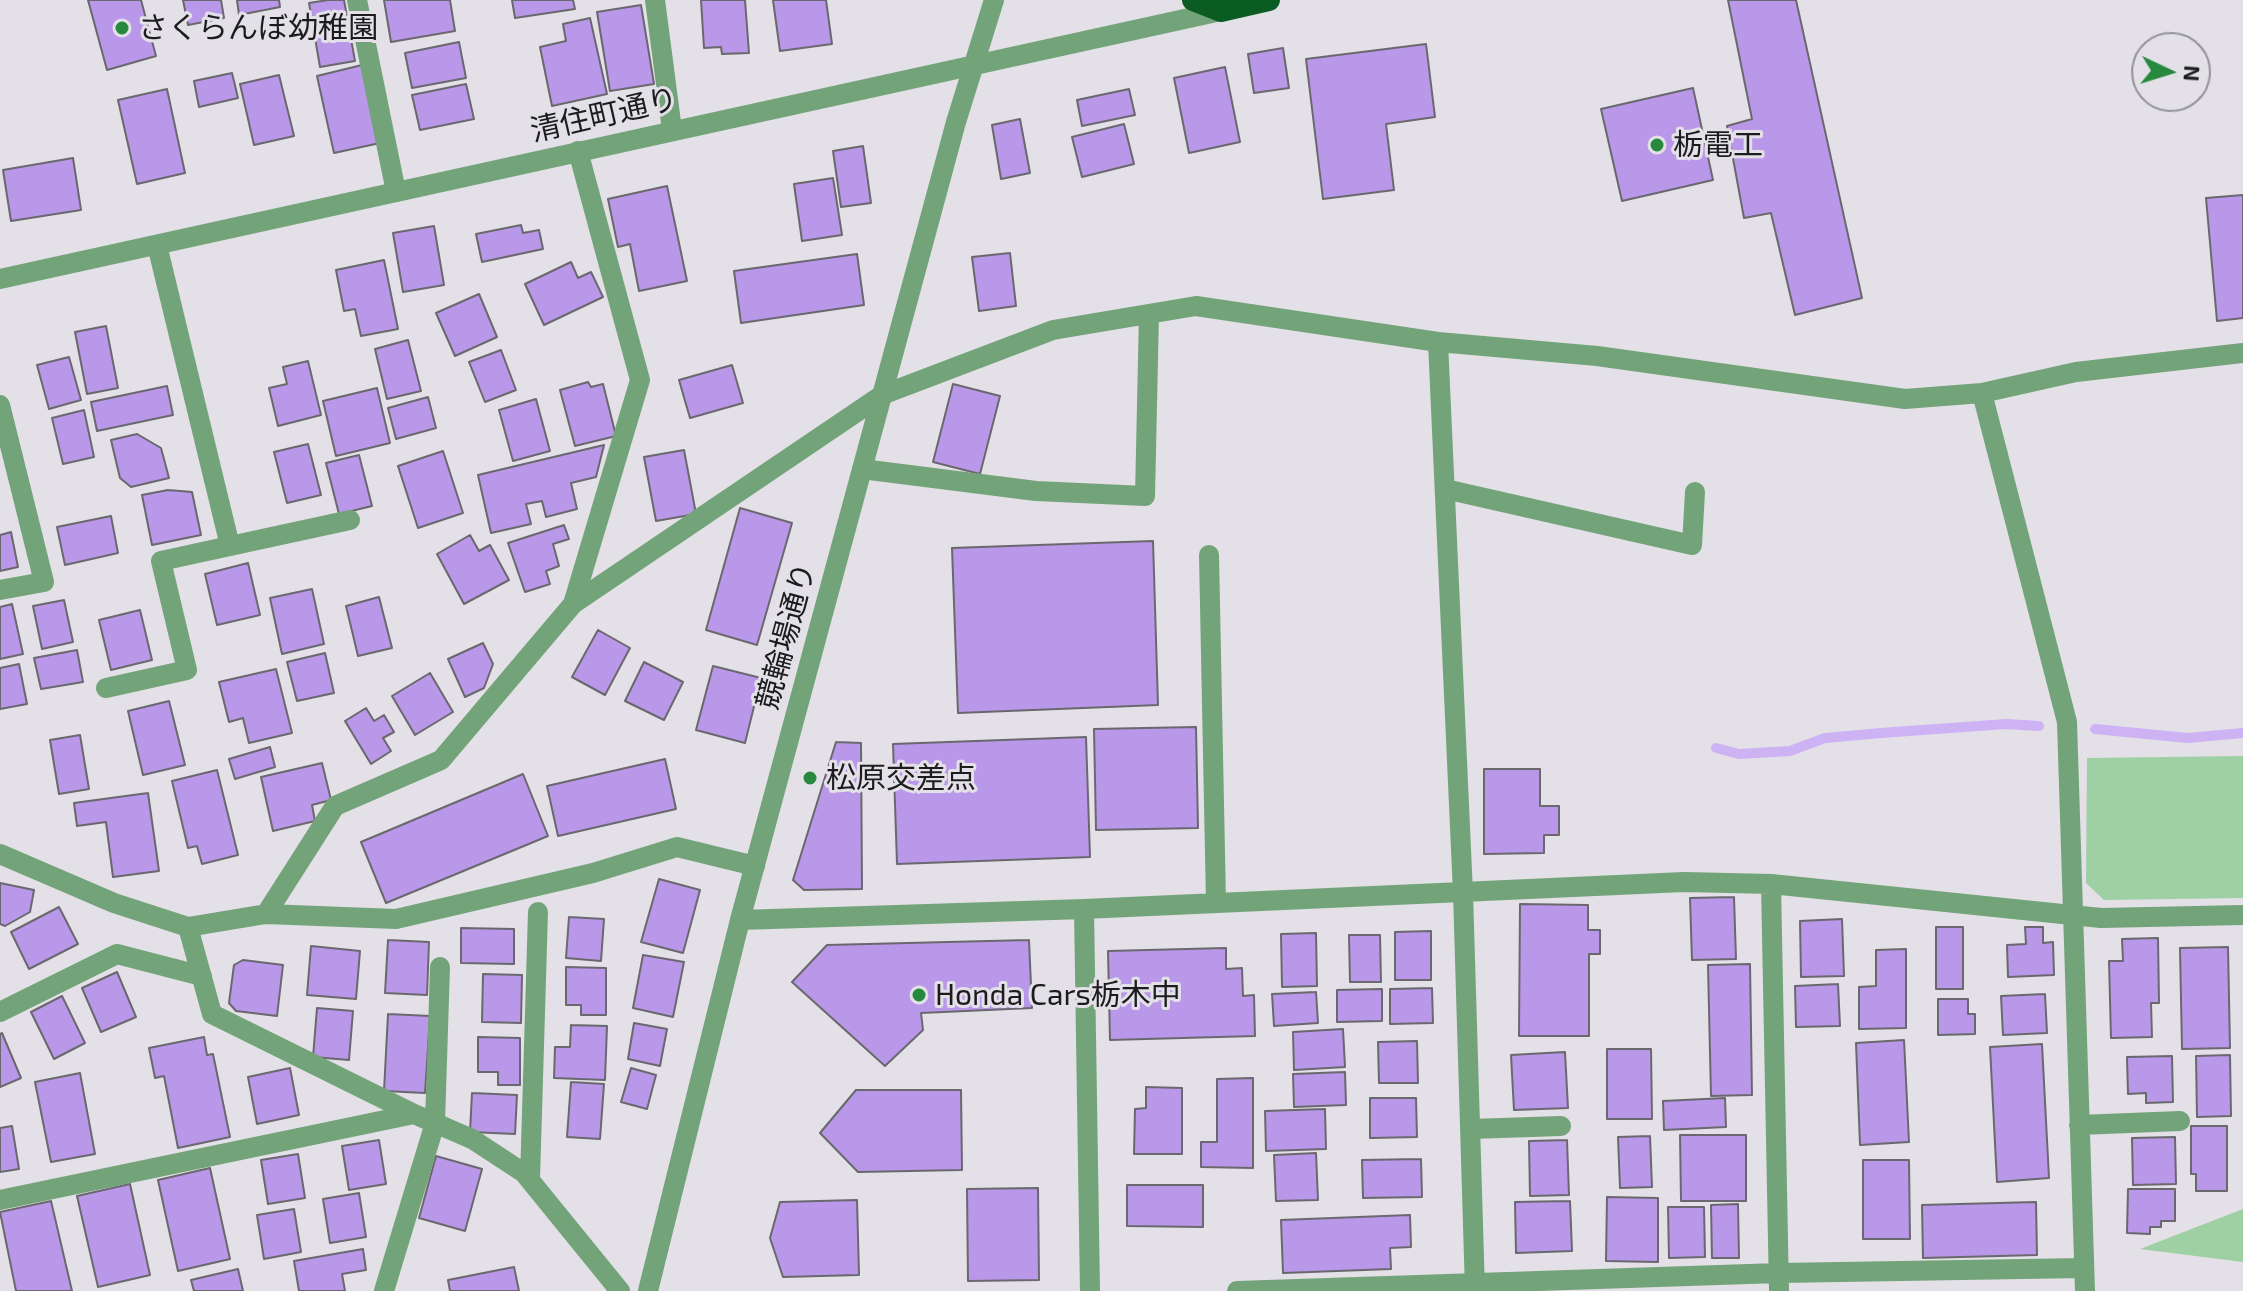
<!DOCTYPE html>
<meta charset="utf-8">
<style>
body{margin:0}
#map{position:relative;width:2243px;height:1291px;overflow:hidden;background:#e3e0e7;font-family:"Exo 2",sans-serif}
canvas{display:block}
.north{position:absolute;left:2131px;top:32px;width:80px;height:80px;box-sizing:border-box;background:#e3e0e7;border:2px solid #939297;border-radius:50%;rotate:94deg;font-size:22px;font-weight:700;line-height:32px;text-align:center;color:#1c1c1e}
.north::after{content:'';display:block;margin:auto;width:28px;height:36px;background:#26893d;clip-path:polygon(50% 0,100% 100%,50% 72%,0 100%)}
</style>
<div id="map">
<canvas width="2243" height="1291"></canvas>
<div class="north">N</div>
</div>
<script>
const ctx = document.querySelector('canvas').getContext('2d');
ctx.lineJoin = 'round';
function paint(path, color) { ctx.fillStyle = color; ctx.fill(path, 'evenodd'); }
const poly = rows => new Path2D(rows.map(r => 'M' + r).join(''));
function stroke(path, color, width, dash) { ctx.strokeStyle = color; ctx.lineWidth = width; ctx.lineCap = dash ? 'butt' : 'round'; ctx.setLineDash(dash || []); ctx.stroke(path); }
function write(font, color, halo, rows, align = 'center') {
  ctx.font = font + ' "Exo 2","Noto Sans JP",sans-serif'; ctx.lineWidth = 6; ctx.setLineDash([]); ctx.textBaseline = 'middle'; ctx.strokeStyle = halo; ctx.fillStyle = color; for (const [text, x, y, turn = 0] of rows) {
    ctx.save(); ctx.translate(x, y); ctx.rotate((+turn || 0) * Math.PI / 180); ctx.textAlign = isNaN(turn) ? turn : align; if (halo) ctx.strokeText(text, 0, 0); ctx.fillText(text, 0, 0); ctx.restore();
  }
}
paint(poly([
 [2243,756,2243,898,2104,900,2086,883,2087,758],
 [2243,1209,2243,1262,2140,1249]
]), '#9fd0a4');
stroke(poly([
 [2095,729,2188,738,2243,733],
 [1716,748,1739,754,1790,751,1825,738,1881,733,2006,724,2039,726]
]), '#cdb2f4', 10);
const building = poly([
 [88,0,141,0,156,56,107,70,88,0],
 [183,0,221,0,224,18,188,25,183,0],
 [237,0,279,0,280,7,239,15,237,0],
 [328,0,344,0,355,61,320,67,309,3,328,0],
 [384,0,450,0,455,31,391,42,384,0],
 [512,0,573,0,575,9,515,18,512,0],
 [701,0,745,0,749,53,722,54,721,47,704,48,701,0],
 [773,0,826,0,832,44,780,51,773,0],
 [1728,0,1796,0,1862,298,1795,315,1771,213,1744,218,1727,126,1752,119,1728,0],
 [641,5,654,84,610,91,597,12,641,5],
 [590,18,607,94,552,106,540,47,566,41,563,24,590,18],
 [459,42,466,78,412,88,405,53,459,42],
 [1426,44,1435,117,1386,124,1394,190,1323,199,1306,59,1426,44],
 [1283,48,1289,88,1254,93,1248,54,1283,48],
 [362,65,380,143,334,153,317,76,362,65],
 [1225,67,1240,142,1189,153,1174,78,1225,67],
 [232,73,238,98,199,107,194,81,232,73],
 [279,75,294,136,254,145,240,84,279,75],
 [466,84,474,119,420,130,412,95,466,84],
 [1693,88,1713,180,1622,201,1601,109,1693,88],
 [167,89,185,173,137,184,118,100,167,89],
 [1129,89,1135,115,1082,126,1077,100,1129,89],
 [1020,119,1030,173,1001,179,992,125,1020,119],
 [1124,124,1134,164,1082,177,1072,137,1124,124],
 [863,146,871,203,841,207,833,151,863,146],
 [73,158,81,210,11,221,3,170,73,158],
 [833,178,842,235,802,241,794,184,833,178],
 [667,186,687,281,639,291,630,244,618,247,608,199,667,186],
 [2243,195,2243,318,2217,321,2206,198,2243,195],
 [521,225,523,233,539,230,543,249,482,262,476,234,521,225],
 [434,226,444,285,403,292,393,233,434,226],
 [1010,253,1016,306,979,311,972,257,1010,253],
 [857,254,864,305,741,323,734,271,857,254],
 [384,260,398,329,361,336,355,309,344,311,336,270,384,260],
 [571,262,578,278,591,272,603,297,544,325,525,284,571,262],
 [479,294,497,337,455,356,436,313,479,294],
 [106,326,118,388,87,394,75,332,106,326],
 [408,340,421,391,387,399,375,349,408,340],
 [501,350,516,390,485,402,469,362,501,350],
 [69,357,81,400,49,409,37,365,69,357],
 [308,361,321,415,278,426,269,388,287,384,283,367,308,361],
 [732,365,743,403,690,418,679,380,732,365],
 [588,382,591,387,603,384,616,436,575,446,560,390,588,382],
 [953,384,1000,396,980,474,933,462,953,384],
 [167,386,173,415,97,431,91,402,167,386],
 [377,388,390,443,336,456,323,401,377,388],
 [428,397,436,428,396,439,388,408,428,397],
 [536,399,550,451,513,461,499,410,536,399],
 [84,410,94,457,63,464,52,418,84,410],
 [137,434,161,448,169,478,131,487,120,478,111,440,137,434],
 [308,444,321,495,287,503,274,452,308,444],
 [604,445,596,477,571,483,577,509,546,517,542,501,526,504,531,524,491,533,478,475,604,445],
 [684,450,696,514,656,521,644,457,684,450],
 [443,451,463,513,418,528,398,466,443,451],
 [359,455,372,506,339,514,326,463,359,455],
 [168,490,192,492,201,535,152,545,142,495,168,490],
 [740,508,792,523,757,645,706,630,740,508],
 [111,516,118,553,65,565,57,527,111,516],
 [564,525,569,539,553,544,559,566,546,571,550,584,525,592,508,543,564,525],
 [11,532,18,567,0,571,0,535,11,532],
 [470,535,479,551,490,545,509,580,464,604,437,554,470,535],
 [1153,541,1158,705,958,713,952,548,1153,541],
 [248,563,260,615,217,625,205,574,248,563],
 [312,589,324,644,282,654,270,598,312,589],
 [379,597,392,648,358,656,346,606,379,597],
 [64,600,73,642,42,649,33,606,64,600],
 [12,604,23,654,0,659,0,607,12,604],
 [140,610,152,660,111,670,99,620,140,610],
 [598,630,630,648,605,695,572,677,598,630],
 [483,643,493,664,484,688,465,697,448,659,483,643],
 [77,650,83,682,41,689,34,658,77,650],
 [325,653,334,693,297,701,287,662,325,653],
 [644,662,683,682,664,720,625,701,644,662],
 [19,664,27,704,0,709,0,668,19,664],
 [713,666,761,678,745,743,696,730,713,666],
 [276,669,292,733,249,743,243,718,229,722,219,682,276,669],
 [430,673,453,712,415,735,392,696,430,673],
 [169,701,185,765,143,775,128,711,169,701],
 [366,708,374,721,384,715,394,732,383,738,391,751,371,764,345,721,366,708],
 [1196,727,1198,828,1096,830,1094,729,1196,727],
 [80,735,89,789,59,794,50,740,80,735],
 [1086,737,1090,857,897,864,893,744,1086,737],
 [836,742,861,743,862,889,804,890,793,880,836,742],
 [270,747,275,767,235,779,229,759,270,747],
 [665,759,676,809,558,836,547,786,665,759],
 [322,763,331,800,312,805,315,821,273,831,261,777,322,763],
 [1484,769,1540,769,1540,806,1559,806,1559,835,1544,835,1544,853,1484,854,1484,769],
 [217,770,238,855,202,864,197,846,188,848,172,781,217,770],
 [523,774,548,836,386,903,361,842,523,774],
 [148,793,159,871,113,877,106,822,77,826,74,803,148,793],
 [659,879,700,890,683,953,641,942,659,879],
 [0,883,34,890,30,912,5,926,0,924,0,883],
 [1734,897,1736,959,1692,960,1690,898,1734,897],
 [1520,904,1588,905,1588,930,1600,930,1600,954,1589,954,1589,1036,1519,1036,1520,904],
 [59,907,78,944,29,969,11,932,59,907],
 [569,917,604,919,601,961,566,958,569,917],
 [1842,919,1844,976,1801,977,1800,921,1842,919],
 [1936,927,1963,927,1963,989,1936,989,1936,927],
 [2025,927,2043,927,2043,943,2053,942,2054,975,2008,977,2007,945,2026,944,2025,927],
 [461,928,514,929,514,964,461,963,461,928],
 [1431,931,1431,980,1395,980,1395,932,1431,931],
 [1316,933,1317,986,1282,987,1281,934,1316,933],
 [1349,935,1380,935,1381,982,1350,982,1349,935],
 [2158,938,2159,1003,2151,1003,2152,1037,2111,1038,2109,961,2123,961,2122,939,2158,938],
 [388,940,429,942,427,995,385,993,388,940],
 [1029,940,1032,1008,921,1013,923,1030,885,1066,792,982,827,945,1029,940],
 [311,946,360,951,356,999,307,995,311,946],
 [2228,947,2230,1048,2182,1049,2180,948,2228,947],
 [1226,948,1226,969,1242,968,1243,996,1254,995,1255,1036,1110,1040,1108,951,1226,948],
 [1906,949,1906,1028,1859,1029,1859,987,1876,986,1876,950,1906,949],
 [643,955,684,962,673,1017,633,1008,643,955],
 [243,960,283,965,277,1016,236,1011,229,1003,234,965,243,960],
 [1750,964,1752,1095,1711,1096,1708,965,1750,964],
 [566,967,606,968,606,1015,581,1015,581,1005,566,1005,566,967],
 [117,972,136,1017,101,1032,82,988,117,972],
 [483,974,522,975,521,1023,482,1022,483,974],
 [1838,984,1840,1026,1796,1027,1795,986,1838,984],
 [1432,988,1433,1023,1390,1024,1390,989,1432,988],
 [1382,989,1382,1021,1337,1022,1337,990,1382,989],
 [1316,992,1318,1023,1274,1026,1272,994,1316,992],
 [2045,994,2047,1033,2003,1035,2001,996,2045,994],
 [62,996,85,1043,54,1059,31,1012,62,996],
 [1938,999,1968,999,1968,1014,1975,1014,1975,1034,1938,1035,1938,999],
 [317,1008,353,1011,349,1060,313,1057,317,1008],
 [388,1014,430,1016,425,1093,384,1091,388,1014],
 [634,1023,667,1029,660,1066,628,1059,634,1023],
 [571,1025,607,1026,605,1080,554,1078,555,1047,570,1047,571,1025],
 [1343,1029,1345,1067,1294,1070,1293,1032,1343,1029],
 [2,1033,21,1078,0,1087,0,1034,2,1033],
 [204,1037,207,1055,213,1054,230,1137,178,1148,164,1076,155,1078,149,1048,204,1037],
 [478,1037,520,1038,520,1085,498,1085,498,1072,478,1072,478,1037],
 [1904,1040,1909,1142,1860,1145,1856,1043,1904,1040],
 [1417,1041,1418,1083,1379,1083,1378,1042,1417,1041],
 [2042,1044,2049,1178,1997,1182,1990,1047,2042,1044],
 [1607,1049,1651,1049,1652,1119,1607,1119,1607,1049],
 [1565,1052,1568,1108,1514,1110,1511,1055,1565,1052],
 [2230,1055,2231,1116,2197,1117,2196,1056,2230,1055],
 [2172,1056,2173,1102,2146,1103,2146,1093,2128,1094,2127,1057,2172,1056],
 [290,1068,299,1115,257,1124,248,1077,290,1068],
 [631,1068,656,1075,647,1109,621,1102,631,1068],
 [1345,1072,1346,1105,1294,1107,1293,1074,1345,1072],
 [80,1073,95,1154,51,1162,35,1082,80,1073],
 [1253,1078,1253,1168,1201,1167,1201,1142,1217,1142,1217,1079,1253,1078],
 [571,1082,604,1084,600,1139,567,1137,571,1082],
 [1146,1087,1182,1088,1182,1154,1134,1154,1135,1109,1146,1108,1146,1087],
 [856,1090,961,1090,962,1170,858,1172,820,1133,856,1090],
 [472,1093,517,1095,515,1134,470,1132,472,1093],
 [1370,1098,1416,1098,1417,1137,1370,1138,1370,1098],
 [1725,1098,1726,1127,1664,1130,1663,1101,1725,1098],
 [1325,1109,1326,1149,1266,1151,1265,1111,1325,1109],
 [12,1126,19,1169,0,1172,0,1128,12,1126],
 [2191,1126,2227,1126,2227,1191,2196,1191,2196,1174,2191,1174,2191,1126],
 [1680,1135,1746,1135,1746,1201,1681,1201,1680,1135],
 [1650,1136,1652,1187,1620,1188,1618,1137,1650,1136],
 [2175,1137,2176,1184,2133,1185,2132,1138,2175,1137],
 [379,1140,386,1184,349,1190,342,1146,379,1140],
 [1567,1140,1569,1195,1530,1196,1529,1141,1567,1140],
 [1316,1153,1318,1200,1276,1201,1274,1155,1316,1153],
 [298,1154,305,1198,268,1204,261,1160,298,1154],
 [436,1156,482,1169,465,1231,419,1218,436,1156],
 [1421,1159,1422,1197,1363,1198,1362,1160,1421,1159],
 [1863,1160,1909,1160,1910,1239,1863,1239,1863,1160],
 [210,1168,230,1259,178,1271,158,1180,210,1168],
 [130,1184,150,1275,98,1287,77,1196,130,1184],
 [1127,1185,1203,1185,1203,1227,1127,1226,1127,1185],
 [1038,1188,1039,1280,968,1281,967,1189,1038,1188],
 [2128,1189,2175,1189,2175,1221,2161,1221,2161,1227,2150,1227,2150,1234,2127,1233,2128,1189],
 [359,1193,366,1237,330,1243,323,1199,359,1193],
 [1607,1197,1658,1198,1658,1262,1606,1261,1607,1197],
 [857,1200,859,1275,783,1277,770,1238,780,1202,857,1200],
 [51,1201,72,1291,16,1291,0,1212,51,1201],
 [1570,1201,1572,1251,1516,1253,1515,1202,1570,1201],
 [2036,1202,2037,1255,1923,1258,1922,1205,2036,1202],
 [1738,1204,1739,1258,1712,1258,1711,1205,1738,1204],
 [1668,1207,1704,1207,1705,1257,1669,1258,1668,1207],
 [294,1209,301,1252,264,1259,257,1215,294,1209],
 [1410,1215,1411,1247,1390,1248,1391,1269,1283,1273,1281,1220,1410,1215],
 [363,1249,366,1270,342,1274,345,1291,299,1291,294,1261,363,1249],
 [514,1267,519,1291,450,1291,448,1280,514,1267],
 [238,1269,243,1291,194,1291,191,1280,238,1269]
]);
paint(building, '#ba98e9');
stroke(building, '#6a686e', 2);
stroke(poly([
 [357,0,396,192],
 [655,0,672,130],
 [157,245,230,546,350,520],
 [1438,342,1463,893,1475,1291],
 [1982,393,2067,722,2085,1291],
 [0,405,44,582,0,590],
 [862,469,1036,491,1145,496,1149,314],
 [1445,489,1692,545,1695,492],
 [1209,555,1216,903],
 [573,604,882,395,1053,330,1196,306,1438,342,1597,356,1905,399,1982,393,2076,372,2243,353],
 [106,688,187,670,161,561,230,546],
 [0,854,114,903,188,927,212,1014,414,1114],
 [1771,884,1779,1291],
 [1084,909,1090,1291],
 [266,914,396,919,593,873,677,847,755,866],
 [740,920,1084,909,1684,882,1771,884,2101,918,2243,915],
 [188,927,266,914,335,806,441,760,573,604,640,380,578,151],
 [0,1012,117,954,202,976],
 [2079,1125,2180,1121],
 [1471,1129,1561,1126],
 [530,1179,538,912],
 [0,1200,414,1114,472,1139,524,1173,620,1291],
 [384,1291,435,1123,440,967],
 [1237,1291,1779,1273,2084,1268]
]), '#73a378', 20);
stroke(poly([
 [0,279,1221,11],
 [648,1291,740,920,956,122,994,0]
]), '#73a378', 20);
stroke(poly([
 [1193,0,1221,11,1269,0]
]), '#0b5c22', 22);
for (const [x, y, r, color] of [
 [122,28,8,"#26893d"],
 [1657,145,8,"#26893d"],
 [810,778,8,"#26893d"],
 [919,995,8,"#26893d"]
]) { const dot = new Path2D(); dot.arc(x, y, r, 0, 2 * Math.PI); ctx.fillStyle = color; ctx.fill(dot); stroke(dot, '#e3e0e7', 3); }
write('30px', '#1c1c1e', '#e3e0e7', [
 ["さくらんぼ幼稚園",138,28],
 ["栃電工",1673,145],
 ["松原交差点",826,778],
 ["Honda Cars栃木中",935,995]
], 'left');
write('30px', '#1c1c1e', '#e3e0e7', [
 ["清住町通り",604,115,-13],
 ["競輪場通り",786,636,-75]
]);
</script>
